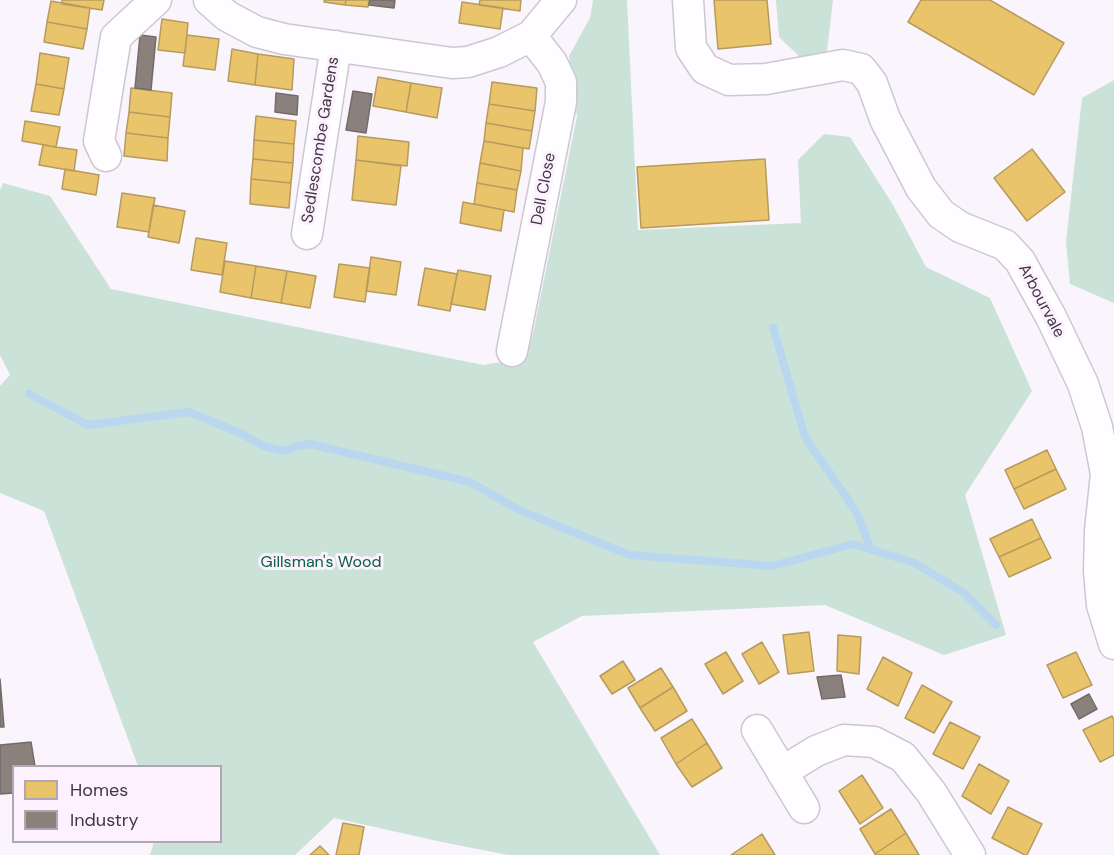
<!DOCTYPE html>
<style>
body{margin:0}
#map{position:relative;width:1114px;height:855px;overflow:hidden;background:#faf4fc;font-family:"DM Sans",sans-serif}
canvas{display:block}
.legend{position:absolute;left:12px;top:765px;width:210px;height:78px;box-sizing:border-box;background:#fdf0ff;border:2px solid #b1a6b3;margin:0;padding:8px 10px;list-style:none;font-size:18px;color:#403841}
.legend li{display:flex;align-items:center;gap:12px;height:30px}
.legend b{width:30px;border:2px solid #b1a6b3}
</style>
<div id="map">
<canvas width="1114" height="855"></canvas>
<ul class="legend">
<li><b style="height:16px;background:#e9c46a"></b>Homes</li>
<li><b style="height:16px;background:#8a817c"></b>Industry</li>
</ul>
</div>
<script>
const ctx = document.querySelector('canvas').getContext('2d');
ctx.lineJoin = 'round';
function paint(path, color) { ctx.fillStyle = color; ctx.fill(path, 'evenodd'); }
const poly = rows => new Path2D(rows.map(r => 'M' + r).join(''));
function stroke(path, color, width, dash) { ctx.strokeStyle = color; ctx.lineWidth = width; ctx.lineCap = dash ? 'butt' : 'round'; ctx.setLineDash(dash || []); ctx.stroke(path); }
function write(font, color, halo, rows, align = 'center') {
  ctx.font = font + ' "DM Sans",sans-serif'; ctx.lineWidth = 6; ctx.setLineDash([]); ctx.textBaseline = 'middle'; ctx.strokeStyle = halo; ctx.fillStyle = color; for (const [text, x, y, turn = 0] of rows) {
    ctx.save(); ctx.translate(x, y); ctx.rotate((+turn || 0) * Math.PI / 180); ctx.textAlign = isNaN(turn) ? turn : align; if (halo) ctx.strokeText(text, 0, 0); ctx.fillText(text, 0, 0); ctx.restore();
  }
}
paint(poly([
 [593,0,627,0,638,230,801,223,798,160,824,134,850,137,893,205,926,267,990,298,1032,391,965,495,1006,635,944,655,825,605,582,616,533,642,660,855,508,855,442,842,334,818,295,855,150,855,154,842,220,842,220,766,138,766,44,511,0,493,0,386,10,375,0,355,0,190,3,183,50,196,111,289,483,365,526,358,534,329,577,116,569,56,590,18],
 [776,0,833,0,827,51,802,59,779,37],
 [1114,80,1114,303,1070,284,1066,242,1082,98]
]), '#cae2d7');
const homes = poly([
 [62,0,104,0,102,10,62,4,62,0],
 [324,0,346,0,345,5,324,2,324,0],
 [346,0,369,0,368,7,345,5,346,0],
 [480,0,521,0,520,11,479,5,480,0],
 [714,0,767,0,771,44,718,49,714,0],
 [921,0,990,0,1064,43,1034,95,908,22,921,0],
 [51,1,90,8,87,29,47,22,51,1],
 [462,2,503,8,500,29,459,23,462,2],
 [162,19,188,23,185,53,158,50,162,19],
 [47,22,87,29,83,49,44,42,47,22],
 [187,35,219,39,215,70,183,66,187,35],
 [232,49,258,54,255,85,228,81,232,49],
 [40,53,69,58,64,89,36,84,40,53],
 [258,54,294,59,292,90,255,85,258,54],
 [378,77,411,83,406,112,373,106,378,77],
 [492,82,537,88,535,111,489,104,492,82],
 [411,83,442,88,437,118,406,112,411,83],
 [36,84,64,89,59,115,31,111,36,84],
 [131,88,172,93,170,117,129,112,131,88],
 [489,104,535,111,532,131,486,123,489,104],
 [129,112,170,117,168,138,126,133,129,112],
 [256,116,296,121,294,144,254,140,256,116],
 [25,121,60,127,56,147,22,141,25,121],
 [486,123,532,131,529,149,484,141,486,123],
 [126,133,168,138,167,161,124,156,126,133],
 [358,136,409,142,407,166,356,160,358,136],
 [254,140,294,144,293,163,253,159,254,140],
 [484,141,523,148,521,171,480,163,484,141],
 [43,145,77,150,74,171,39,165,43,145],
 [1032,149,1065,192,1027,221,994,178,1032,149],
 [253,159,293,163,291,183,251,179,253,159],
 [765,159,769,220,641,228,637,167,765,159],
 [356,160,401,166,396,205,352,200,356,160],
 [480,163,521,171,517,190,477,183,480,163],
 [65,169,99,175,96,195,62,189,65,169],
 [251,179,291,183,289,208,250,204,251,179],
 [477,183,517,190,514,212,474,204,477,183],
 [122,193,155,198,149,232,117,227,122,193],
 [463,202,504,210,501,231,460,223,463,202],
 [153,205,185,211,179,243,148,237,153,205],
 [196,238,227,243,222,275,191,270,196,238],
 [371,257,401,262,396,295,366,291,371,257],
 [225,261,256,266,251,298,220,292,225,261],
 [339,264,370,268,365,302,334,297,339,264],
 [256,266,287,271,281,303,251,298,256,266],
 [425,268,457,274,450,311,418,305,425,268],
 [458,270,491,276,485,310,451,304,458,270],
 [287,271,316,276,310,308,281,303,287,271],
 [1047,450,1056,469,1014,489,1005,470,1047,450],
 [1056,469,1066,489,1024,509,1014,489,1056,469],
 [1032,519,1041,538,999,557,990,539,1032,519],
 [1041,538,1051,558,1009,577,999,557,1041,538],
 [809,632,814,671,788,674,783,635,809,632],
 [838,635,861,637,859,674,837,671,838,635],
 [762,642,779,672,759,684,742,654,762,642],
 [726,652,743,681,723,694,705,664,726,652],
 [1076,652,1092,685,1063,698,1047,665,1076,652],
 [883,657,912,673,898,706,867,689,883,657],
 [623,661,635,680,612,694,600,676,623,661],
 [661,668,673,687,640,708,628,688,661,668],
 [922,685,952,702,934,733,905,718,922,685],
 [673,687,687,711,655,731,640,708,673,687],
 [1112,716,1114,720,1114,755,1100,762,1083,730,1112,716],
 [692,719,707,743,676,764,661,738,692,719],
 [950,722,980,737,963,769,933,754,950,722],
 [707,743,722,768,692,787,676,764,707,743],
 [979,764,1009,781,991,814,962,796,979,764],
 [862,775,883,808,860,824,839,791,862,775],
 [1008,807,1042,824,1027,855,1025,855,992,838,1008,807],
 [891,809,906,833,875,854,860,829,891,809],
 [343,823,364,827,359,855,336,855,343,823],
 [906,833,919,855,876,855,875,854,906,833],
 [762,834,775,855,731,855,762,834],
 [320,846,329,855,310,855,320,846]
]);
paint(homes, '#e9c46a');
stroke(homes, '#b69a5e', 1.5);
const industry = poly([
 [370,0,395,0,394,8,369,5,370,0],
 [140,35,156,37,151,90,135,88,140,35],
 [353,91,372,94,366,133,346,130,353,91],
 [276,93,298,96,297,115,275,112,276,93],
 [841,675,845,697,822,699,817,677,841,675],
 [0,679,4,727,0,727,0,679],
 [1089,694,1097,709,1079,719,1071,704,1089,694],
 [31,742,35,766,14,766,14,793,0,794,0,745,31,742]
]);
paint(industry, '#8a817c');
stroke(industry, '#746b6a', 1.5);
stroke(poly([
 [773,327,805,437,857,513,871,550],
 [29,394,88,425,189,412,242,434,263,446,284,451,297,446,310,444,470,482,519,510,630,555,772,566,853,544,915,563,964,593,996,625]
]), '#bad7f0', 8);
const street = poly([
 [209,0,227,16,257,32,284,39,452,63,468,62,499,52,531,36,561,0],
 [688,0,691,48,705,69,729,80,766,79,843,65,861,69,872,83,885,119,921,188,941,214,960,227,1005,245,1020,261,1051,317,1083,384,1097,427,1106,474,1100,531,1099,571,1102,605,1114,644],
 [106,156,99,141,116,37,156,0],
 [307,234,336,46],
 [512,351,561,102,561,82,552,63,531,36],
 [757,730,804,808],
 [782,772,816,751,844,740,874,742,903,757,931,792,970,855]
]);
stroke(street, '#cec7d0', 33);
stroke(street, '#fefdff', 30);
write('16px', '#403841', '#fdf0ff', [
 ["Sedlescombe Gardens",321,140,-81],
 ["Dell Close",544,189,-79],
 ["Arbourvale",1041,301,62]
]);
write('16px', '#076240', '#fdf0ff', [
 ["Gillsman's Wood",321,563]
]);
</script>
